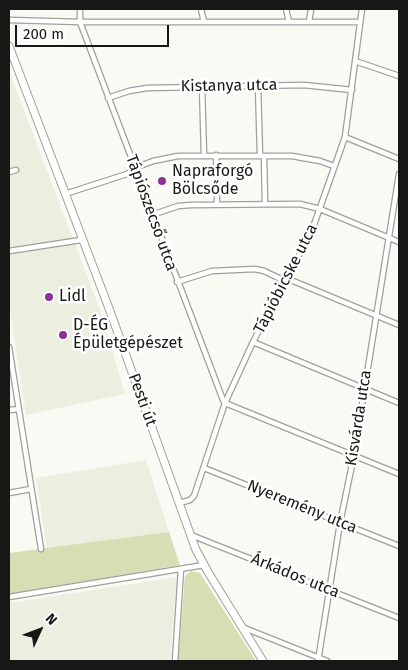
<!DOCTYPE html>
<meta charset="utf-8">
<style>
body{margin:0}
#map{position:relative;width:408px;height:670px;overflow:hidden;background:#f9faf3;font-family:"Fira Sans",sans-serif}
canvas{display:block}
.frame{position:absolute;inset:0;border:10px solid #171815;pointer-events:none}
.north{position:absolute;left:15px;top:605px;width:50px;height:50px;-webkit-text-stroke:4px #fff;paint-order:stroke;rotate:47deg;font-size:14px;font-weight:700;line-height:20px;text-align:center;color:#171815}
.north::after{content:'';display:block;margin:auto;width:18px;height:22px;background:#171815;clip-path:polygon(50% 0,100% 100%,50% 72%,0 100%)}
.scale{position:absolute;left:15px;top:25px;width:154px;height:22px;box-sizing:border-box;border:2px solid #171815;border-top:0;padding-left:6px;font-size:15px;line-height:18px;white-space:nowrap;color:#171815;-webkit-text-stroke:4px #fff;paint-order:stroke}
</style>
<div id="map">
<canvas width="408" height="670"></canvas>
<div class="frame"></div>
<div class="north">N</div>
<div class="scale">200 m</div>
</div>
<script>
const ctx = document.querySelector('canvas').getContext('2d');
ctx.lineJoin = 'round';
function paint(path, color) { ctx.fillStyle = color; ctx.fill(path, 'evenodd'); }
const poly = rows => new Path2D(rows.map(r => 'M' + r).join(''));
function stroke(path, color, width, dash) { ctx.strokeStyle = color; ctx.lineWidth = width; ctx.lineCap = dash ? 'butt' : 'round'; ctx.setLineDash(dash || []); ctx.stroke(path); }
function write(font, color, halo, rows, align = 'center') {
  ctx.font = font + ' "Fira Sans",sans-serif'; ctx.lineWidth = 5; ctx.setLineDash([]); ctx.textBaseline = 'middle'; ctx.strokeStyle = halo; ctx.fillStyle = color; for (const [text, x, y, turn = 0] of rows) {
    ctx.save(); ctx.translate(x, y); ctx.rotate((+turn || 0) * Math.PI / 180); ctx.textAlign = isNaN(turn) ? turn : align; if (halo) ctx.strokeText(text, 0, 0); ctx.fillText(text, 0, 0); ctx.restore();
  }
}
paint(poly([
 [9,71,102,315,125,394,26,415,9,304],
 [146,460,169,532,47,549,36,478],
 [177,577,170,661,9,661,9,603]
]), '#ecefe0');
paint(poly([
 [169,532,180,565,9,594,9,553],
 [191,571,200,573,256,661,178,661,185,576]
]), '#d8deb4');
const minor = poly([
 [80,9,80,22,223,400,225,403,399,474],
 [201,9,204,22],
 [286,9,289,22],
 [9,20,80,22,360,22],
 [309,22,311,9],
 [355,61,399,76],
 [258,85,260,156],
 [202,86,204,155],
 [108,98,129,91,147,88,304,85,352,90],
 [345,137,399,159],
 [216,155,217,204],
 [264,156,265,203],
 [9,172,16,170],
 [65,194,127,174,140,166,153,161,178,156,292,156,320,161,334,166],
 [152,215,178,206,191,205,300,204,320,209,399,242],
 [9,251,81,240],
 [286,278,399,325],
 [177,282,212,271,255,269,264,271,285,281],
 [253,342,399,403],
 [9,347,41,549],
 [9,410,19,409],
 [204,468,399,546],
 [9,493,31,489],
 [179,503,190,500,194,496,225,403,253,342,286,278,310,236,345,137,362,9],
 [191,535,399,618],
 [9,597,204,565],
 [242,627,327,661],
 [175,661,181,569],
 [318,661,340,523,354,455,399,174]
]);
const primary = poly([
 [9,46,110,311,196,550,208,572,263,661]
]);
stroke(minor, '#9ea099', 7);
stroke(primary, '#9ea099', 9);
stroke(minor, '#fff', 4.5);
stroke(primary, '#fff', 7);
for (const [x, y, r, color] of [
 [162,181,5,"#8f3099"],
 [49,297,5,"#8f3099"],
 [63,335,5,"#8f3099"]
]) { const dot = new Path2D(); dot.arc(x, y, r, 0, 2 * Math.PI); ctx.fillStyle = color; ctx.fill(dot); stroke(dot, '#fff', 2); }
write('16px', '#171815', '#fff', [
 ["Kistanya utca",229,86,-1],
 ["Tápiószecső utca",151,213,70],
 ["Tápióbicske utca",286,279,-63],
 ["Pesti út",142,400,70],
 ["Kisvárda utca",359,418,-81],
 ["Nyeremény utca",302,507,22],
 ["Árkádos utca",295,576,22]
]);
write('16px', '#171815', '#fff', [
 ["Napraforgó",172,172],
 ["Bölcsőde",172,190],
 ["Lidl",59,297],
 ["D-ÉG",73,326],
 ["Épületgépészet",73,344]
], 'left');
</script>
